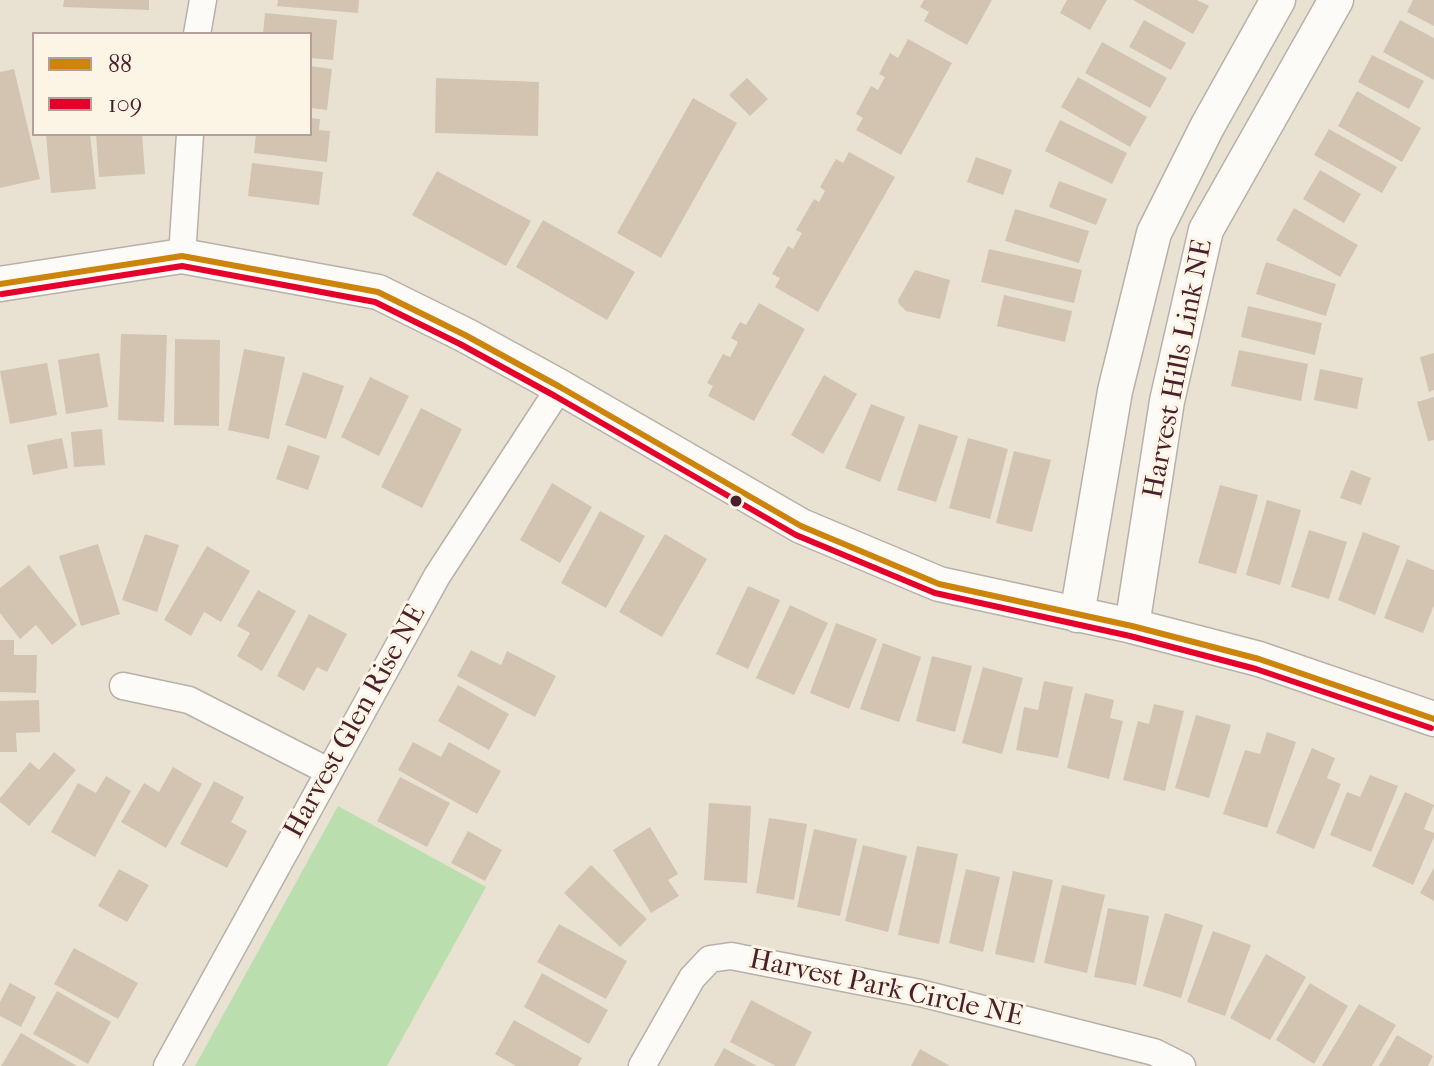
<!DOCTYPE html>
<style>
body{margin:0}
#map{position:relative;width:1434px;height:1066px;overflow:hidden;background:#e9e2d2;font-family:"IM FELL French Canon",serif}
canvas{display:block}
.legend{position:absolute;left:32px;top:32px;width:280px;height:104px;box-sizing:border-box;background:#fcf5e5;border:2px solid #b59f9b;margin:0;padding:10px 14px;list-style:none;font-size:24px;color:#4a1f2b}
.legend li{display:flex;align-items:center;gap:16px;height:40px}
.legend b{width:40px;border:2px solid #b59f9b}
</style>
<div id="map">
<canvas width="1434" height="1066"></canvas>
<ul class="legend">
<li><b style="height:10px;background:#cc840b"></b>88</li>
<li><b style="height:10px;background:#e4002b"></b>109</li>
</ul>
</div>
<script>
const ctx = document.querySelector('canvas').getContext('2d');
ctx.lineJoin = 'round';
function paint(path, color) { ctx.fillStyle = color; ctx.fill(path, 'evenodd'); }
const poly = rows => new Path2D(rows.map(r => 'M' + r).join(''));
function stroke(path, color, width, dash) { ctx.strokeStyle = color; ctx.lineWidth = width; ctx.lineCap = dash ? 'butt' : 'round'; ctx.setLineDash(dash || []); ctx.stroke(path); }
function write(font, color, halo, rows, align = 'center') {
  ctx.font = font + ' "IM FELL French Canon",serif'; ctx.lineWidth = 6; ctx.setLineDash([]); ctx.textBaseline = 'middle'; ctx.strokeStyle = halo; ctx.fillStyle = color; for (const [text, x, y, turn = 0] of rows) {
    ctx.save(); ctx.translate(x, y); ctx.rotate((+turn || 0) * Math.PI / 180); ctx.textAlign = isNaN(turn) ? turn : align; if (halo) ctx.strokeText(text, 0, 0); ctx.fillText(text, 0, 0); ctx.restore();
  }
}
paint(poly([
 [338,806,486,887,387,1066,195,1066]
]), '#bbdeaf');
paint(poly([
 [64,0,149,0,149,10,63,7],
 [278,0,359,0,358,13,277,6],
 [924,0,992,0,967,45,924,21,929,12,920,7],
 [1067,0,1107,0,1090,30,1060,13],
 [1133,0,1197,0,1209,6,1193,34],
 [1413,0,1434,0,1434,26,1407,12],
 [265,13,337,20,333,60,310,58,310,34,263,34],
 [1144,20,1186,43,1171,70,1129,47],
 [1400,20,1434,38,1434,80,1383,52],
 [908,39,952,63,901,155,856,130,863,118,856,114,871,86,878,90,885,77,879,74,890,53,898,58],
 [1102,42,1167,78,1150,108,1085,73],
 [1372,55,1424,81,1409,109,1358,82],
 [310,66,332,69,327,110,310,108],
 [14,69,40,179,0,188,0,72],
 [1078,77,1147,117,1130,147,1061,107],
 [436,78,539,82,538,136,435,133],
 [747,78,768,99,750,116,729,95],
 [1357,91,1421,128,1402,162,1338,126],
 [693,98,737,123,661,258,617,233],
 [310,118,320,119,319,130,330,131,327,162,254,153,256,134,310,134],
 [1060,120,1127,153,1112,184,1045,151],
 [1329,129,1397,167,1382,193,1314,155],
 [46,134,90,134,96,189,51,193],
 [96,134,142,134,145,174,99,177],
 [849,152,895,177,818,312,775,287,780,278,772,274,788,246,793,249,802,233,796,230,814,199,819,202,825,191,820,187,836,159,843,163],
 [976,157,1012,170,1003,195,967,182],
 [252,163,323,172,319,205,248,196],
 [1320,170,1361,194,1344,223,1303,199],
 [437,171,531,221,506,266,412,215],
 [1059,181,1107,199,1096,225,1049,207],
 [1294,208,1358,245,1340,277,1276,240],
 [1015,209,1089,231,1079,263,1005,241],
 [543,220,635,272,607,320,516,267],
 [989,249,1082,270,1074,303,981,282],
 [1266,262,1336,284,1326,316,1256,294],
 [915,270,950,280,940,319,906,311,899,304,898,300],
 [1004,295,1072,311,1065,342,997,326],
 [759,303,805,329,754,421,708,396,713,386,707,383,723,354,730,357,738,342,731,338,740,322,746,325],
 [1248,306,1322,323,1315,355,1241,337],
 [121,334,167,335,164,422,118,420],
 [175,339,220,340,219,426,174,425],
 [244,349,285,357,269,439,228,430],
 [1239,350,1308,364,1301,401,1231,386],
 [99,353,108,407,66,414,58,360],
 [1434,353,1434,390,1429,392,1420,357],
 [47,363,57,415,10,424,0,371],
 [1320,369,1363,378,1357,409,1314,400],
 [303,372,344,386,326,439,285,425],
 [824,375,857,394,823,454,791,435],
 [370,377,409,396,379,456,341,437],
 [1434,397,1434,440,1428,441,1417,402],
 [871,404,905,417,880,482,845,468],
 [421,408,462,429,422,508,381,487],
 [919,424,958,436,936,502,897,490],
 [102,429,105,465,74,467,71,432],
 [62,438,68,468,33,475,27,445],
 [968,438,1008,449,990,519,949,508],
 [288,445,320,456,308,490,276,479],
 [1014,451,1051,460,1032,532,996,523],
 [1351,470,1371,478,1361,505,1340,498],
 [552,483,592,507,560,563,520,540],
 [1220,485,1258,495,1236,574,1198,563],
 [1267,500,1301,510,1280,585,1246,575],
 [600,511,645,536,606,608,561,583],
 [1309,530,1347,542,1329,599,1291,587],
 [1363,532,1400,546,1375,615,1338,600],
 [145,534,179,545,157,612,122,600],
 [665,534,707,559,662,637,619,612],
 [98,544,120,614,81,626,59,556],
 [207,546,250,571,221,622,204,612,191,636,164,620],
 [1407,559,1434,570,1434,605,1423,633,1384,618],
 [29,565,77,625,52,645,36,625,20,639,0,613,0,588],
 [748,586,780,600,748,669,716,654],
 [258,590,296,611,262,671,237,656,250,633,237,626],
 [790,605,828,623,794,695,756,678],
 [309,614,347,634,327,672,317,667,304,691,277,676],
 [836,623,877,639,849,709,810,693],
 [0,640,14,640,14,655,37,655,36,693,0,692],
 [883,643,921,657,899,722,860,709],
 [471,650,501,665,507,651,556,676,535,717,457,676],
 [932,656,972,666,955,732,916,721],
 [983,667,1023,678,1002,754,962,743],
 [1044,681,1073,687,1058,758,1016,750,1024,707,1038,710],
 [458,685,509,714,489,750,438,721],
 [1085,693,1114,700,1110,718,1123,721,1109,779,1067,768],
 [39,700,40,732,16,733,17,752,0,752,0,701],
 [1154,704,1184,711,1165,791,1123,780,1138,721,1149,724],
 [1196,715,1231,725,1209,798,1175,788],
 [1267,732,1296,742,1267,828,1223,814,1245,750,1260,754],
 [413,742,441,757,449,742,501,771,477,814,398,770],
 [1312,748,1335,758,1327,778,1341,784,1314,849,1276,833],
 [54,752,76,770,29,826,0,802,0,798,30,762,39,770],
 [173,767,202,784,166,848,121,822,144,783,159,792],
 [1370,775,1398,786,1371,852,1330,835,1347,792,1360,797],
 [106,776,131,791,95,857,51,832,78,783,96,793],
 [400,777,450,803,427,847,377,821],
 [214,781,244,797,231,822,247,831,227,868,180,844],
 [1405,792,1434,805,1424,829,1434,833,1434,837,1413,885,1372,866],
 [709,803,751,806,747,883,704,880],
 [769,818,807,824,794,900,756,893],
 [650,827,678,874,668,880,679,896,651,913,613,850],
 [814,829,857,839,840,916,797,907],
 [468,831,502,850,485,881,451,863],
 [863,845,907,856,888,932,845,921],
 [917,846,958,854,939,944,898,935],
 [591,865,647,919,620,947,564,893],
 [1434,868,1434,901,1420,893],
 [119,869,149,885,127,922,98,906],
 [966,869,1000,877,983,952,949,943],
 [1013,871,1053,880,1034,963,995,954],
 [1062,885,1105,895,1087,973,1044,963],
 [1108,908,1149,916,1136,985,1094,977],
 [1165,913,1203,925,1181,998,1143,986],
 [559,924,627,961,606,999,537,962],
 [1213,931,1251,945,1225,1016,1187,1002],
 [74,948,138,983,118,1019,54,984],
 [1266,954,1306,977,1270,1040,1230,1018],
 [542,973,608,1010,589,1044,524,1007],
 [10,983,36,997,21,1027,0,1016,0,1002],
 [1310,983,1348,1006,1314,1064,1276,1040],
 [57,991,111,1022,88,1064,33,1034],
 [751,1000,812,1032,795,1066,776,1066,730,1042],
 [1359,1004,1396,1025,1372,1066,1322,1066],
 [514,1020,582,1058,578,1066,516,1066,495,1054],
 [21,1033,77,1066,1,1066],
 [1397,1035,1433,1056,1428,1066,1379,1066],
 [724,1048,757,1066,714,1066],
 [920,1049,950,1066,911,1066]
]), '#d2c4b0');
const minor = poly([
 [197,34,203,0],
 [182,256,190,134],
 [123,686,189,700,328,771],
 [167,1066,437,576,560,387],
 [642,1066,692,978,710,959,731,956,920,993,1154,1052,1182,1066]
]);
const tertiary = poly([
 [0,284,182,256,378,292,465,335,560,387,801,526,939,584,1132,626,1259,659,1434,719],
 [1077,615,1115,391,1154,233,1207,127,1278,0],
 [1132,626,1167,401,1206,230,1336,0]
]);
stroke(minor, '#b9b0a8', 29);
stroke(tertiary, '#b9b0a8', 37);
stroke(minor, '#fcfbf8', 26);
stroke(tertiary, '#fcfbf8', 34);
stroke(poly([
 [0,284,182,256,378,292,465,335,560,387,801,526,939,584,1132,626,1259,659,1434,719]
]), '#cc840b', 6);
stroke(poly([
 [2,294,182,266,375,302,460,344,555,396,796,535,935,593,1130,636,1256,669,1431,728]
]), '#e4002b', 6);
for (const [x, y, r, color] of [
 [736,501,7,"#4a1f2b"]
]) { const dot = new Path2D(); dot.arc(x, y, r, 0, 2 * Math.PI); ctx.fillStyle = color; ctx.fill(dot); stroke(dot, '#fcf5e5', 3); }
write('28px', '#4a1f2b', '#fcf5e5', [
 ["Harvest Hills Link NE",1179,369,-79],
 ["Harvest Glen Rise NE",356,722,-61],
 ["Harvest Park Circle NE",886,989,12]
]);
</script>
